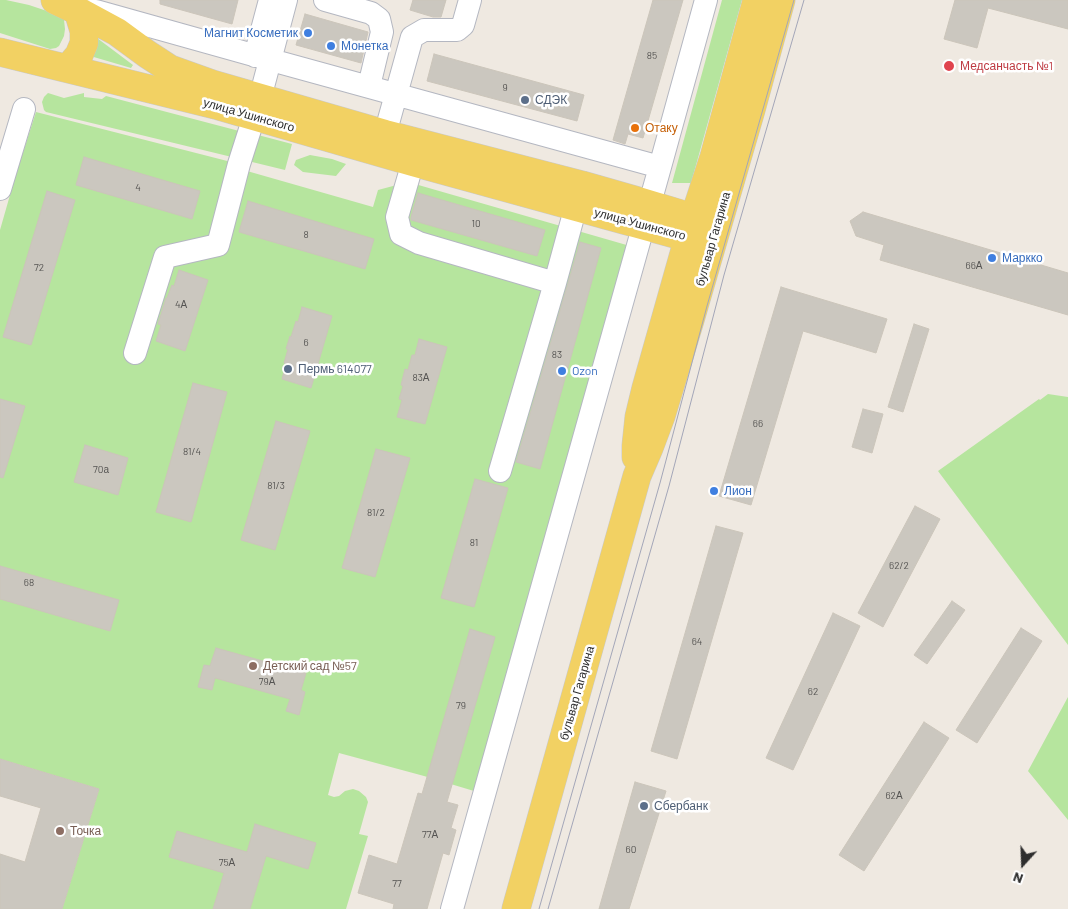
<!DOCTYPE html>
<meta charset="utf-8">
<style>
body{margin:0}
#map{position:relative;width:1068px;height:909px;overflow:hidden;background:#efe9e1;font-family:Barlow,sans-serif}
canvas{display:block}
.north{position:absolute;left:998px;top:839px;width:50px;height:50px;-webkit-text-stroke:4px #fff;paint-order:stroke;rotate:200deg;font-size:14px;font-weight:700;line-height:20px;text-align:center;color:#2e2e2e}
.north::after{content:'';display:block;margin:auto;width:18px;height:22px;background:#2e2e2e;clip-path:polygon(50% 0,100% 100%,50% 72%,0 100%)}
</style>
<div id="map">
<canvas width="1068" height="909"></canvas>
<div class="north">N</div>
</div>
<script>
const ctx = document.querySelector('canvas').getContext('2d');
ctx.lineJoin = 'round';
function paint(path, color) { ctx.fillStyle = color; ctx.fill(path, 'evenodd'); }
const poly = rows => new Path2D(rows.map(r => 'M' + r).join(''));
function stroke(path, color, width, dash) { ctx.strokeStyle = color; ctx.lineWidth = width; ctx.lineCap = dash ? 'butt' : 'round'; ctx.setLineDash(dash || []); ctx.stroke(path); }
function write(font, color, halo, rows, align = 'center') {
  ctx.font = font + ' Barlow,sans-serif'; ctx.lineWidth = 5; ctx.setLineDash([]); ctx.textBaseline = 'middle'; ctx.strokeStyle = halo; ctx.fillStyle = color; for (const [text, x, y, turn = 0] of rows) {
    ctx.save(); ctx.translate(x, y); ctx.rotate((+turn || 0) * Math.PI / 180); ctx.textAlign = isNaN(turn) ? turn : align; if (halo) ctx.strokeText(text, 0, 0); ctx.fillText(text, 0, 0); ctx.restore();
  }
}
paint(poly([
 [0,0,6,0,29,5,62,16,64,20,65,29,64,36,59,46,56,48,50,49,0,33],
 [722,0,742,0,691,183,672,183],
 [93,35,133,65,131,68,87,55],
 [48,93,64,98,84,93,84,97,102,99,106,96,243,132,236,158,46,112,44,110,42,102,44,97],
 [36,112,239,164,247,171,373,207,378,190,408,182,637,248,484,794,424,776,339,753,328,795,334,797,339,796,345,791,353,789,359,791,366,797,368,802,359,834,368,836,346,909,62,909,99,789,0,759,0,230,16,174],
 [258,135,292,144,285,170,248,161],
 [310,155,332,159,346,164,336,176,303,172,294,165,296,160],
 [1048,394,1068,397,1068,645,938,471,1039,399,1040,400],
 [1068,697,1068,820,1028,771]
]), '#b6e59e');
const building = poly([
 [160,0,238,0,232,24,160,4,160,0],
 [413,0,446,0,441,17,433,17,410,10,413,0],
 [653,0,683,0,643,138,628,134,625,144,613,140,653,0],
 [955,0,1068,0,1068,29,988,8,977,48,944,39,955,0],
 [305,14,368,32,361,63,296,45,305,14],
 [434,54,584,95,577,121,427,81,434,54],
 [84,157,200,191,192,219,76,185,84,157],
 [47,191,75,200,31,345,3,337,47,191],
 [418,193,545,230,537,256,411,220,411,217,418,193],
 [248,201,374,239,365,269,239,232,248,201],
 [863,212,1068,273,1068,315,880,260,884,245,856,236,850,221,863,212],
 [580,242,601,248,540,469,516,462,580,242],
 [179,270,208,280,185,351,156,341,161,325,158,324,166,298,167,298,172,285,174,286,179,270],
 [781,287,887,319,876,353,803,331,751,505,719,496,781,287],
 [302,307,332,316,311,388,282,379,286,364,284,363,288,349,286,349,290,336,291,337,296,321,298,322,302,307],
 [914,324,929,329,903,412,888,407,914,324],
 [419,339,447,347,425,424,397,417,402,400,399,399,403,386,401,385,405,369,408,370,412,355,415,355,419,339],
 [193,383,227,392,191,522,156,512,193,383],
 [0,399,25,406,3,478,0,477,0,399],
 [863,409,883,414,872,453,852,447,863,409],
 [276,421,310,431,275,550,241,540,276,421],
 [85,445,128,458,118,495,74,482,85,445],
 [376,449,410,458,375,577,342,568,376,449],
 [475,479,508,488,474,607,441,598,475,479],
 [915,506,940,519,883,627,858,613,915,506],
 [716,526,743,533,677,759,651,751,716,526],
 [0,566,119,600,110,631,0,599,0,566],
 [952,601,965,610,927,664,914,655,952,601],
 [833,613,860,626,793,770,766,758,833,613],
 [1021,628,1042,641,977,743,956,730,1021,628],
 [470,629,495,637,447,802,458,805,451,828,456,830,449,855,443,853,427,909,393,909,394,904,358,893,369,855,397,864,418,793,422,794,470,629],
 [216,648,306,673,301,690,305,692,299,715,286,711,290,699,215,678,212,690,198,687,204,665,210,666,216,648],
 [924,722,949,738,864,871,839,855,924,722],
 [0,759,99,789,62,909,0,909,0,854,25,862,41,808,0,796,0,759],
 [635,782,666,791,629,909,599,909,635,782],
 [255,824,316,843,308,869,266,856,250,909,213,909,224,873,169,857,177,831,247,852,255,824]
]);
paint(building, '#cbc7bf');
stroke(building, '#cbc5ba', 1);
const minor = poly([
 [325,0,371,13,379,19,382,32,369,86],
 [90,11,96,11,271,60,660,167],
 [255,56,270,0],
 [260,98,286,0],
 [385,134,412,37,424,30,457,30,463,25,470,0],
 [413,162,397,217,401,234,419,243,555,283],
 [0,189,24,109],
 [135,353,165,257,218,245,239,164,254,117],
 [500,471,555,283,576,206],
 [452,909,660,167,706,0]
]);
const major = poly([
 [55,0,78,11,117,32,147,54,170,69,212,84,385,134,582,185,638,201,694,218,714,236],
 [0,52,219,106,413,162,689,238,714,236],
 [68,68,79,55,84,43,84,31,78,11],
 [636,457,636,446,639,417,646,388,694,218,714,157,757,0],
 [516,909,637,476,649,448,661,416,690,320,751,110,781,0]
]);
stroke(minor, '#b4b7c1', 24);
stroke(major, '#c9c9c9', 29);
stroke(minor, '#fff', 22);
stroke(major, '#f2d163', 28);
stroke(poly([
 [539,909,660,483,707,306,794,0],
 [548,909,669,486,724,275,804,0]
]), '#a3a6b8', 1);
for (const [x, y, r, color] of [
 [308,33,5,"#3f7fe0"],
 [331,46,5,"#3f7fe0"],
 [949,66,6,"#e0444e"],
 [525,100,5,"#5c6f8a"],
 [635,128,5,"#e8710a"],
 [992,258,5,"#3f7fe0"],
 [288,369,5,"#5c6f8a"],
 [562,371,5,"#3f7fe0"],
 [714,491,5,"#3f7fe0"],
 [253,666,5,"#8d6e63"],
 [644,806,5,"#5c6f8a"],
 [60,831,5,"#8d6e63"]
]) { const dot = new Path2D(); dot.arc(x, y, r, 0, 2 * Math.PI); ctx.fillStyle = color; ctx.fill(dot); stroke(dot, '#fff', 2); }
write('10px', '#555452', null, [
 ["85",652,56],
 ["9",505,88],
 ["4",138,188],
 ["10",476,224],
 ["8",306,235],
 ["66А",974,266],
 ["72",39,268],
 ["4А",181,305],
 ["6",306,343],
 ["83",557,355],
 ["83А",421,378],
 ["66",758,424],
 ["81/4",192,452],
 ["70а",101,470],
 ["81/3",276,486],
 ["81/2",376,513],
 ["81",474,543],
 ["62/2",899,566],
 ["68",29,583],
 ["64",697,642],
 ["79А",267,682],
 ["62",813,692],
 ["79",461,706],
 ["62А",894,796],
 ["77А",430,835],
 ["60",631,850],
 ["75А",227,863],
 ["77",397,884]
]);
write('12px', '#366cbe', '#fff', [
 ["Магнит Косметик",298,33,"right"],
 ["Монетка",341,46],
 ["Маркко",1002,258],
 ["Ozon",572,371],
 ["Лион",724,491]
], 'left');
write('12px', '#be3a42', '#fff', [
 ["Медсанчасть №1",960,66]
], 'left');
write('12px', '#4e5e75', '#fff', [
 ["СДЭК",535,100],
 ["Пермь 614077",298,369],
 ["Сбербанк",654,806]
], 'left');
write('12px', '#2e2e2e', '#fff', [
 ["улица Ушинского",249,115,16],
 ["улица Ушинского",640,224,15],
 ["бульвар Гагарина",713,239,-74],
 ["бульвар Гагарина",577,693,-74]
]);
write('12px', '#c56008', '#fff', [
 ["Отаку",645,128]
], 'left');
write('12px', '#785e54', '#fff', [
 ["Детский сад №57",263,666],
 ["Точка",70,831]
], 'left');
</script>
